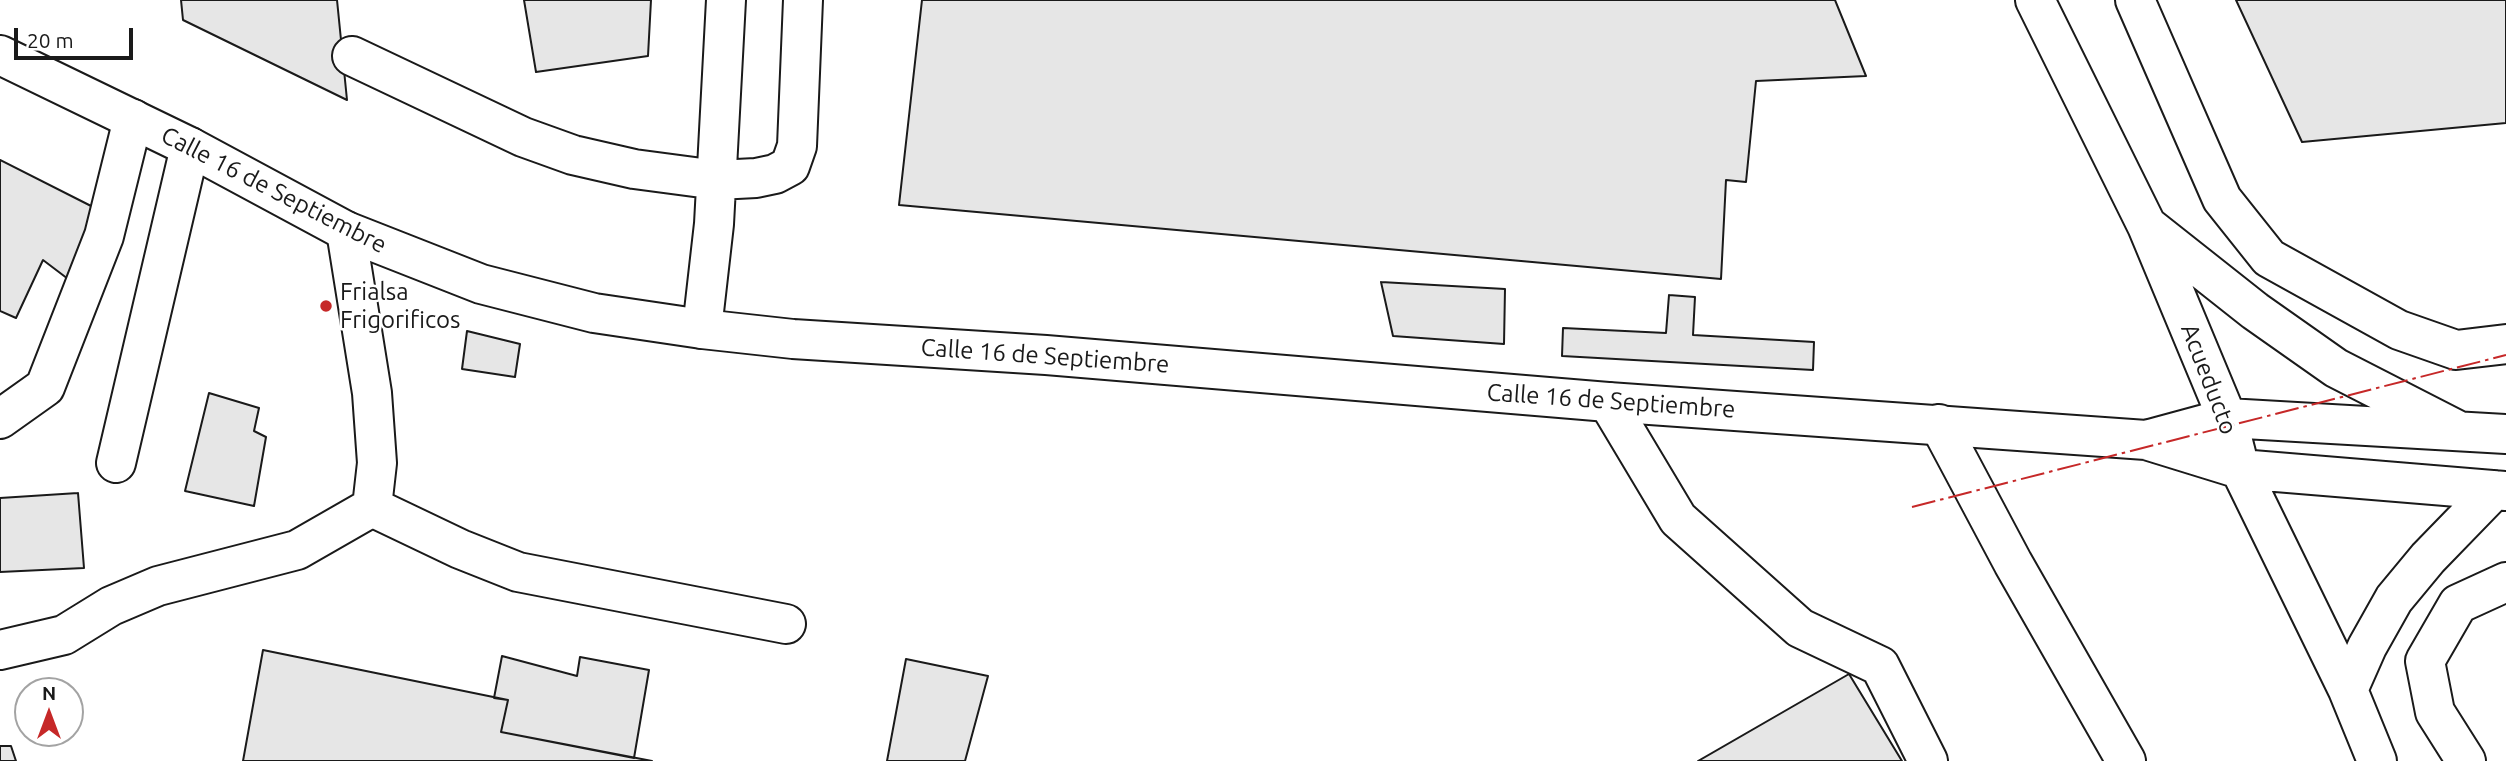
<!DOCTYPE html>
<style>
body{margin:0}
#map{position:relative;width:2506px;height:761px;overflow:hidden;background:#fff;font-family:Ubuntu,sans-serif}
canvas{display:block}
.north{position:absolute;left:14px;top:677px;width:70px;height:70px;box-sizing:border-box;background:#fff;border:2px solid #a3a3a3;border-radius:50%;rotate:0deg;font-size:19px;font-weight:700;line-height:28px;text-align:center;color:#1a1a1a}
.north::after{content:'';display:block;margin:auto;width:24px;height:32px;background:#c62828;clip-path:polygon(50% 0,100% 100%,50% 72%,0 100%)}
.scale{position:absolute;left:14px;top:28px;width:119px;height:32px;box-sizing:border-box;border:4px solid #1a1a1a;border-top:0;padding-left:9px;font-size:21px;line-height:24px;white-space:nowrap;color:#1a1a1a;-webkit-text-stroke:5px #fff;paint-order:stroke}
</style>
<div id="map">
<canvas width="2506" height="761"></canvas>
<div class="north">N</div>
<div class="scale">20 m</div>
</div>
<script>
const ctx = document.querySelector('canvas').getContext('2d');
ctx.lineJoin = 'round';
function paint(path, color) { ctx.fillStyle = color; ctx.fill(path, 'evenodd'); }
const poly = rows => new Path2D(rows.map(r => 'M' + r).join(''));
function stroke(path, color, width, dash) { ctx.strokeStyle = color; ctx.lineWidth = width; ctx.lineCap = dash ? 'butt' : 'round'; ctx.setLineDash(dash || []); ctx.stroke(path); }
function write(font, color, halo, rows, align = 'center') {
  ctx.font = font + ' Ubuntu,sans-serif'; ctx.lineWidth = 5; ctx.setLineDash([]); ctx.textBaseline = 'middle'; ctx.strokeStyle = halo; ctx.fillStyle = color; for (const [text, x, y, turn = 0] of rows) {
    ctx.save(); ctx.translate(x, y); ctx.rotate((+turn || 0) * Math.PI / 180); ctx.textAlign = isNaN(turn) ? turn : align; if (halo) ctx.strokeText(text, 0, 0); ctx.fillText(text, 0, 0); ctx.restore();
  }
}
const building = poly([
 [181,0,337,0,347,100,183,20,181,0],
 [524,0,651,0,648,56,536,72,524,0],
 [922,0,1835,0,1866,76,1756,81,1746,182,1726,180,1721,279,899,205,922,0],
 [2236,0,2506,0,2506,123,2302,142,2236,0],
 [0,160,97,209,72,282,43,260,16,318,0,311,0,160],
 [1381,282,1505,289,1504,344,1393,336,1381,282],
 [1669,295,1695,297,1693,335,1814,342,1813,370,1562,356,1563,328,1666,333,1669,295],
 [467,331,520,344,515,377,462,369,467,331],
 [209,393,259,408,254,431,266,437,254,506,185,491,209,393],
 [78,493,84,568,0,572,0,498,78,493],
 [263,650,508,700,501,732,652,761,243,761,263,650],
 [502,656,577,676,580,657,649,670,634,758,501,732,508,700,494,698,502,656],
 [906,659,988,676,965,761,887,761,906,659],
 [1849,674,1902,761,1698,761,1849,674],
 [0,746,11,746,16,761,0,761,0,746]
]);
paint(building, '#e6e6e6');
stroke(building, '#1a1a1a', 2);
const minor = poly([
 [2135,0,2222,199,2269,258,2399,330,2456,350,2506,344],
 [352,56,523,137,573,155,634,169,717,180,756,178,775,174,790,166,797,146,803,0],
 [346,231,372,393,377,463,372,507,460,549,518,572,786,624],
 [702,329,714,224,726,0],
 [1608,402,1678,519,1800,628,1880,666,1928,761],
 [0,419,45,387,104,236,133,119],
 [1939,424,2013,563,2126,761],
 [116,463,190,147],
 [0,650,64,635,111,606,158,586,297,550,372,507],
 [2466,761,2435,712,2425,661,2458,604,2506,582]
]);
const major = poly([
 [2035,0,2147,226,2227,418,2240,469,2348,690,2377,761],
 [0,55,190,147,346,231,481,284,594,313,702,329,793,339,1046,355,1608,402,2146,440,2240,469,2506,491],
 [2150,228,2255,311,2336,368,2457,430],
 [2146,440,2227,418,2506,434],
 [2348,690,2367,647,2394,599,2428,558,2494,490]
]);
stroke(minor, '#1a1a1a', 42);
stroke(major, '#1a1a1a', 42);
stroke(minor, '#fff', 38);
stroke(major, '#fff', 38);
stroke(poly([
 [1912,507,2506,355]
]), '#c62828', 2, [24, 5, 3.5, 5]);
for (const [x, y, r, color] of [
 [326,306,7,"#c62828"]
]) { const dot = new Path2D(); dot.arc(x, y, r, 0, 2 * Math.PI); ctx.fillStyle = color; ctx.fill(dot); stroke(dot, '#fff', 2.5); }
write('24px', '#1a1a1a', '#fff', [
 ["Calle 16 de Septiembre",274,190,27],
 ["Calle 16 de Septiembre",1045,356,4],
 ["Acueducto",2209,379,69],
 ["Calle 16 de Septiembre",1611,401,4]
]);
write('24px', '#1a1a1a', '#fff', [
 ["Frialsa",340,292],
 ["Frigorificos",340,320]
], 'left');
</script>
